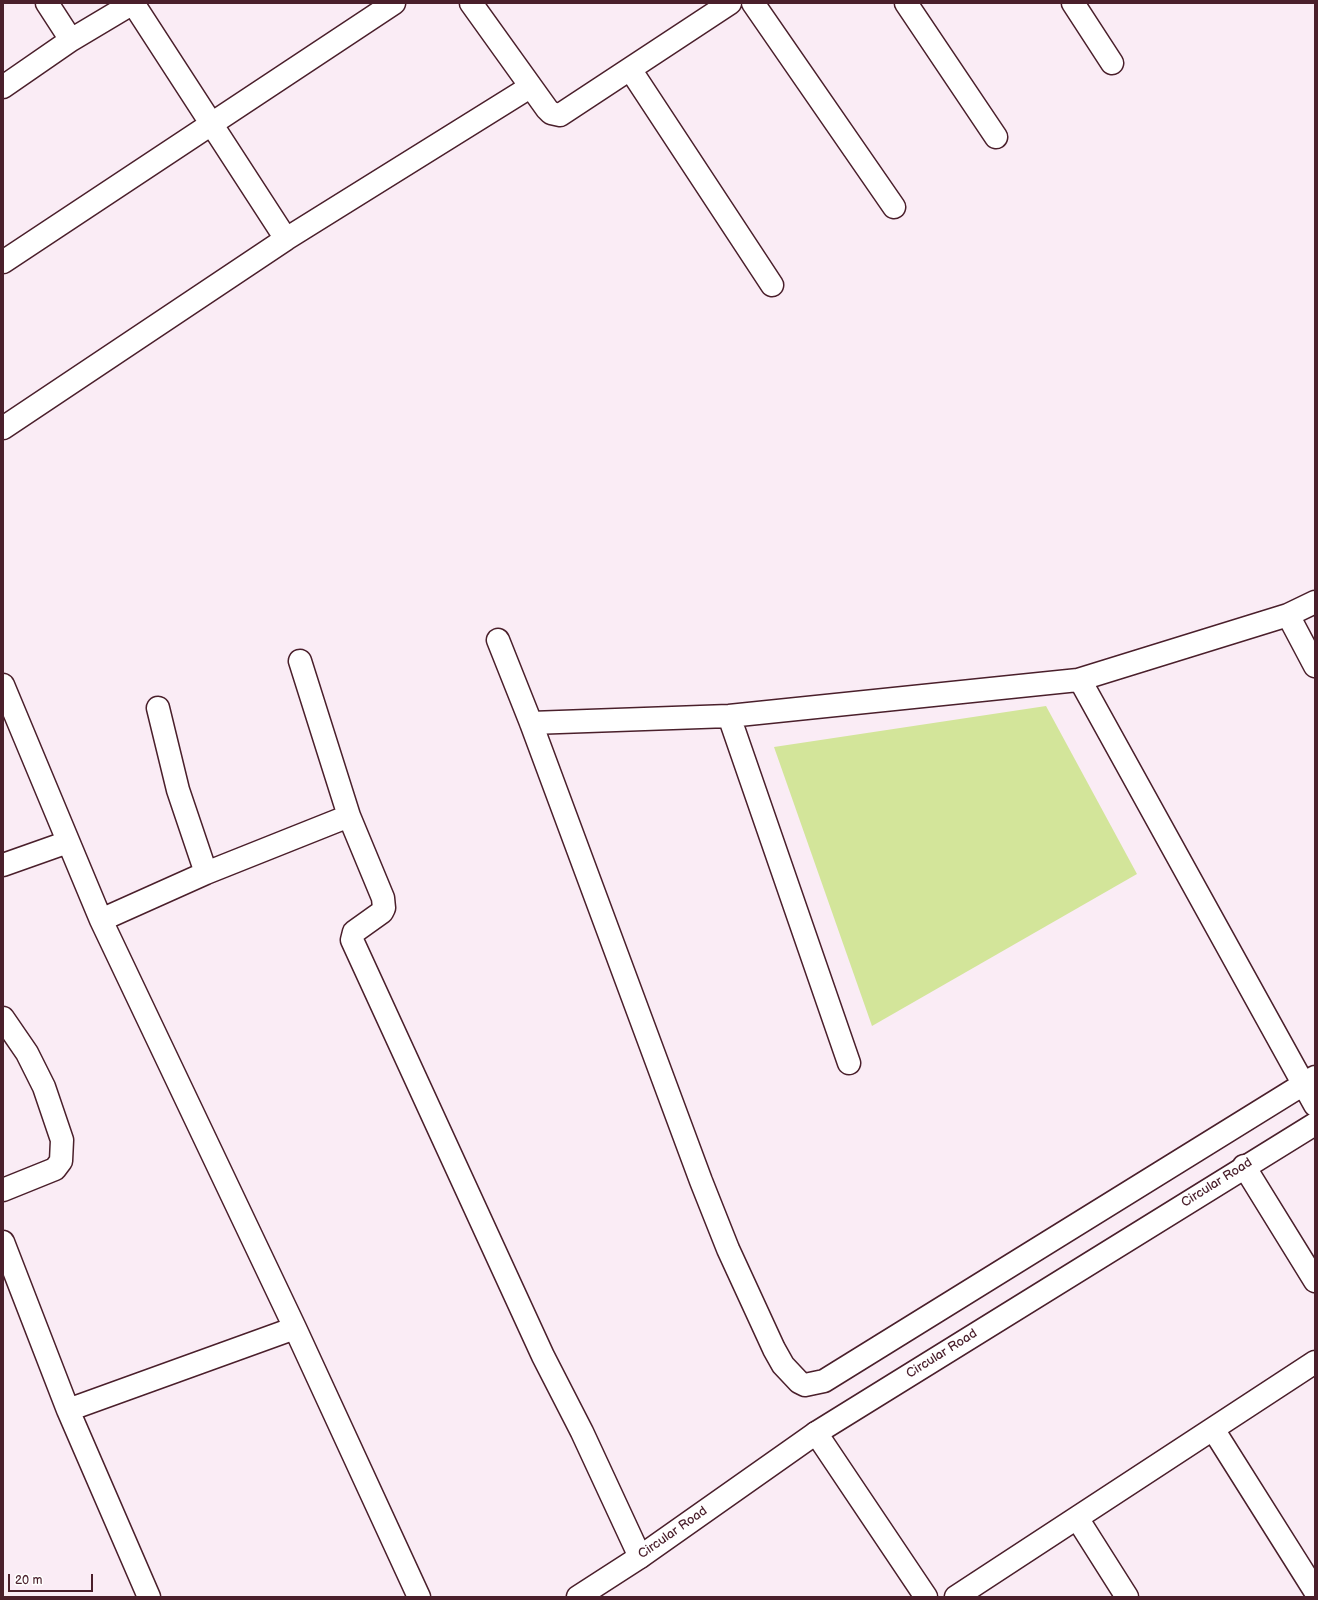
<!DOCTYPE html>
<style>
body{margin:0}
#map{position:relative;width:1318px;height:1600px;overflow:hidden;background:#faecf5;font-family:"Balsamiq Sans",sans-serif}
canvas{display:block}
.frame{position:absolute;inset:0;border:4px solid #4a1f2b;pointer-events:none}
.scale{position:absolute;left:8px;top:1574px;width:85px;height:18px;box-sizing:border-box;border:2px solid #4a1f2b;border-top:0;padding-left:5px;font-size:12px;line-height:14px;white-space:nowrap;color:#4a1f2b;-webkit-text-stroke:3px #fff;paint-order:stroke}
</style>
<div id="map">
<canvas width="1318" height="1600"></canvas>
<div class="frame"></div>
<div class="scale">20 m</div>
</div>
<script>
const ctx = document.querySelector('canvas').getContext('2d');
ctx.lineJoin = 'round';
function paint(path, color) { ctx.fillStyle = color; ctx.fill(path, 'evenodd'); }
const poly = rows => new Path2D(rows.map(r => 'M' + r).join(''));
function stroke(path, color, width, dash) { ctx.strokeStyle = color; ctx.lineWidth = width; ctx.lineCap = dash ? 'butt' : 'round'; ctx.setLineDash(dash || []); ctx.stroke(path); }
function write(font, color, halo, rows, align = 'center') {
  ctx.font = font + ' "Balsamiq Sans",sans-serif'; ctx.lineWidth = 3; ctx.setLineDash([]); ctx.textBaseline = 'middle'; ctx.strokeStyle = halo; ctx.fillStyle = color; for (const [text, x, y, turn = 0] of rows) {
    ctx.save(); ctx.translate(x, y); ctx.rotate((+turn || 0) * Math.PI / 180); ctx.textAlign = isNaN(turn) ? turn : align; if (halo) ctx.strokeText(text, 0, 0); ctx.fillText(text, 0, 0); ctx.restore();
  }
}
paint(poly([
 [1046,706,1137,874,872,1026,774,747]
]), '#d3e59a');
const minor = poly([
 [47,3,71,40],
 [471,3,547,109,551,113,560,115,730,3],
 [753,3,894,207],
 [906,3,996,137],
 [1073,3,1112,63],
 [630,69,772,285],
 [3,87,71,40,133,3],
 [286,239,530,87],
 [3,262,394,3],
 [3,428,286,239,133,3],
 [1288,615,1315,666],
 [498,640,531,723,701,1181,728,1249,774,1349,783,1365,799,1382,805,1385,824,1381,1315,1077],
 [300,661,349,816,383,898,384,908,382,912,354,932,352,940,543,1356,582,1432,640,1557],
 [1080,680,1315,1105],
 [3,685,101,920,295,1328,419,1597],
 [158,708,178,790,206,873],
 [729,716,849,1063],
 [531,723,729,716,1078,680,1288,615,1315,602],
 [3,865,68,842],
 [101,920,206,873,349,816],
 [3,1018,27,1053,44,1087,62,1140,61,1161,55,1169,3,1190],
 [1244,1166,1315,1281],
 [3,1242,68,1410,149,1597],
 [68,1410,295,1328],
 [1213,1429,1315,1591],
 [816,1433,926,1597],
 [1077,1518,1127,1597],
 [956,1597,1315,1362]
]);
const secondary = poly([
 [578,1597,640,1557,816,1433,1315,1124]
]);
stroke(minor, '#4a1f2b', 25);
stroke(secondary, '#4a1f2b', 25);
stroke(minor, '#fff', 22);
stroke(secondary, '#fff', 22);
write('13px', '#4a1f2b', '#fff', [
 ["Circular Road",1217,1183,-32],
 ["Circular Road",942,1354,-32],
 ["Circular Road",673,1533,-35]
]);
</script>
